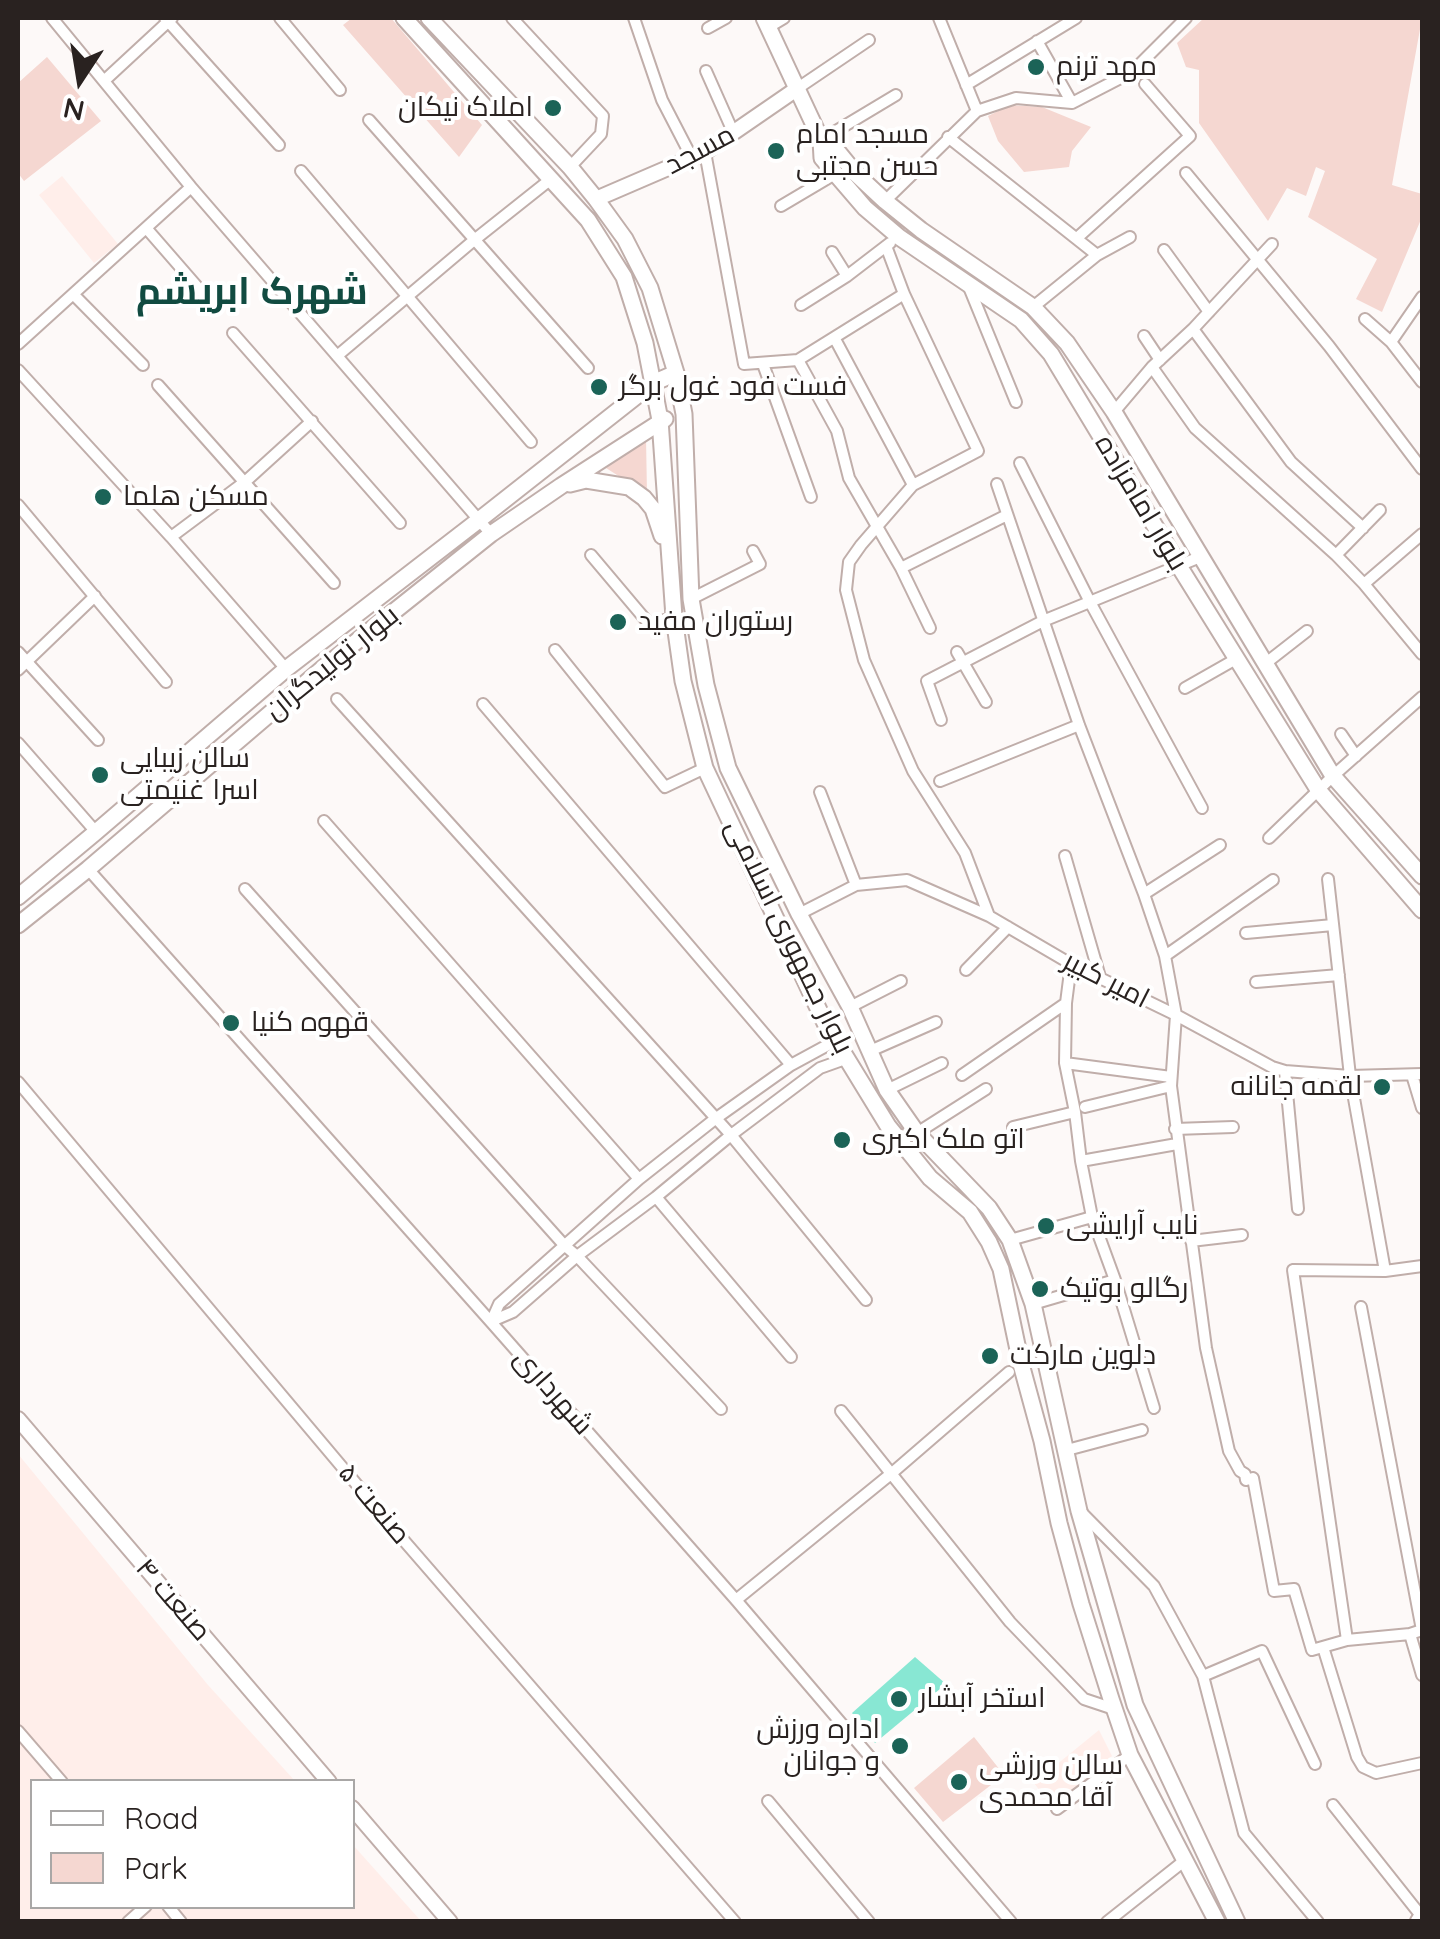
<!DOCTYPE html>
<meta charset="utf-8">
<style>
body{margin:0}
#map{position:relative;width:1440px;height:1939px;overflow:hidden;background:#fdf9f8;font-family:Quicksand,sans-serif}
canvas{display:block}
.frame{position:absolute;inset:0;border:20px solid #292220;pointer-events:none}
.legend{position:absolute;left:30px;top:1779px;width:325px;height:130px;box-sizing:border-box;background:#fff;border:2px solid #a9a7a6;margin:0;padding:12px 18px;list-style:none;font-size:30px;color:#292220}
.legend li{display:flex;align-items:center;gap:20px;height:50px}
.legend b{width:50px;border:2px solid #a9a7a6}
.north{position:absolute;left:30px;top:30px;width:100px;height:100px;-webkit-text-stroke:8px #fff;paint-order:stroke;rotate:192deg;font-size:28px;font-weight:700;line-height:40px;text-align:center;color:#292220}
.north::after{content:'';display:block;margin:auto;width:35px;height:45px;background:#292220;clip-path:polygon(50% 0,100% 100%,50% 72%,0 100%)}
</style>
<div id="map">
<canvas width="1440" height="1939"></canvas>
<div class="frame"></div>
<ul class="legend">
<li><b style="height:12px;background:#fff"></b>Road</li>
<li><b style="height:28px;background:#f5d7d1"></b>Park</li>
</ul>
<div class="north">N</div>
</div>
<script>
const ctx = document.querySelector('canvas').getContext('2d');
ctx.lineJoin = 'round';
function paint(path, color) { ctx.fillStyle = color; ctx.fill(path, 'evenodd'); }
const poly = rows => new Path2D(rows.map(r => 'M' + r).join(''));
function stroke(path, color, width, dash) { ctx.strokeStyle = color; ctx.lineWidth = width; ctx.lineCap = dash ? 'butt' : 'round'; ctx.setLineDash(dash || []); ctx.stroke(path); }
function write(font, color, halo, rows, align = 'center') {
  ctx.font = font + ' Quicksand,Cairo,sans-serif'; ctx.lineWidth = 8; ctx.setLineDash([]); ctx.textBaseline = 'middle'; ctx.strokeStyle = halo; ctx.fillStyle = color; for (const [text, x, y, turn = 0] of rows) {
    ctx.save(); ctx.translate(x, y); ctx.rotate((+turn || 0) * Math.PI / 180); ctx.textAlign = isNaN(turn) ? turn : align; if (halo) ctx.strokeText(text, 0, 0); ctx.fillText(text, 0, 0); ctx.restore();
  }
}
paint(poly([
 [62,176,118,244,94,263,39,195],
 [18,1454,208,1685,295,1781,32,1782,32,1906,352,1906,353,1845,421,1921,18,1921],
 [1099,1730,1112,1756,1052,1807,1034,1783]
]), '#ffeeea');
paint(poly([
 [352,18,391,18,482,125,459,157,343,25],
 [1204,18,1422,18,1392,185,1422,194,1422,217,1382,312,1356,299,1377,259,1308,217,1325,171,1316,167,1306,196,1287,188,1268,221,1199,123,1199,70,1186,67,1177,43],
 [47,57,101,121,24,181,18,173,18,83],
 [1010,105,1042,107,1091,127,1072,151,1069,167,1024,172,998,141,988,116],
 [646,438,647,494,606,468],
 [974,1737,1004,1775,943,1822,914,1788]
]), '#f5d7d1');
paint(poly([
 [915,1657,946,1684,875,1743,852,1713]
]), '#88e7d3');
const minor = poly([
 [52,18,191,187,491,534],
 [165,18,279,145],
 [280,18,340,90],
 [512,18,603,116,601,134,570,167],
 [634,18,662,100,692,158],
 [939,18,977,111],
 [769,27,784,18],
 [708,28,726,18],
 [1037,41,1072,103],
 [706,71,734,134],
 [105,80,172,18],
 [966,85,1076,18],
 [798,88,869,40],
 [369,120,588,368],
 [948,137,1097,255],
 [821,140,896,95],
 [705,152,744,364,798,360,904,294],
 [301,171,531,442],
 [1186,173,1329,346,1422,469],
 [885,201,977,111,1016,98,1072,103,1132,72,1186,18],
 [781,206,835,174],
 [147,229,214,306],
 [1077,238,1190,136,1145,84],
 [886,246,904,294,978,451,913,485,861,545,849,562,846,590,864,660,913,771,965,853,989,916],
 [1164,250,1209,312],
 [832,252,847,276],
 [969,287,1016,402],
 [73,294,143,365],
 [801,305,847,276,890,243],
 [1033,307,1097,255,1130,237],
 [1365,319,1391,342,1422,382],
 [1193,329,1291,462,1363,528],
 [233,333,400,523],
 [1144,336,1160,360],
 [835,339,913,485],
 [1391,342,1422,297],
 [18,344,191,187],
 [337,356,473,241,551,179],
 [798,360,837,431,849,478,901,568,930,628],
 [763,364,811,497],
 [1152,367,1195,428,1336,555,1364,584,1422,654],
 [18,370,171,537,286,669],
 [158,385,334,583],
 [1114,412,1152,367,1193,329,1272,244],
 [1020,463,1090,602,1202,808],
 [997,484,1079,725,1144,894,1165,956,1176,1015,1171,1086,1206,1348,1229,1451,1240,1471,1245,1474,1246,1480,1253,1478,1274,1591,1294,1589,1312,1650,1347,1640,1410,1634,1422,1630,1361,1307],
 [18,505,166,682],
 [171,537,246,481,312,421],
 [591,555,650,625,674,617],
 [1336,555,1380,510],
 [901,568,1007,515],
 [1364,584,1422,534],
 [691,599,760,564,753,551],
 [555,650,665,787,705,768],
 [18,652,98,740],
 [957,652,986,702],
 [1266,663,1307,631],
 [18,670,95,596],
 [1185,688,1236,659],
 [337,699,731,1135,866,1300],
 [483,704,791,1065],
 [941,720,927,681,1043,621,1200,557],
 [1341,734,1356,756],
 [18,743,96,832],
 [940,781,1079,725],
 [820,792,856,885],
 [324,821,639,1179],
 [1269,838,1333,776,1422,697],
 [1065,856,1100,977],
 [88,869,491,1322,736,1600,1011,1922],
 [1328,879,1350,1076,1385,1271],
 [245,889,564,1245,577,1256,721,1409],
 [1144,894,1220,845],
 [799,914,856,885,907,880,989,916,1071,964,1176,1015,1272,1067,1285,1071,1350,1076,1422,1074],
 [1246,933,1333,925],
 [1165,956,1273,880],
 [1071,964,1066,1003,1065,1063,1075,1112,1081,1161,1092,1217,1115,1280,1154,1408],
 [966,970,1008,927],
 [1256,982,1339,975],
 [850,1007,901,981],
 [870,1051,936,1022],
 [1065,1063,1171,1077],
 [1285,1071,1298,1209],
 [962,1075,1066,1003],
 [1412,1075,1422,1108],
 [18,1082,406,1543,735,1922],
 [887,1090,942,1063],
 [1085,1107,1171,1086],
 [1013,1127,1075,1112],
 [1175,1129,1233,1127],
 [917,1133,986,1089],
 [1081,1161,1177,1144],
 [656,1197,791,1357],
 [1010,1240,1092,1217],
 [1191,1241,1242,1235],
 [1033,1304,1115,1280],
 [492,1321,513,1312,577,1256,656,1197,731,1135,820,1068,848,1058],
 [491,1322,499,1304,639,1179,715,1119,791,1065,837,1040],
 [841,1411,1010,1622,1084,1699,1114,1709],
 [1067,1450,1142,1430],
 [1081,1512,1154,1586,1203,1676,1244,1833,1318,1922],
 [736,1600,892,1473,1009,1372],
 [1410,1634,1422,1675],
 [1347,1640,1293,1270,1385,1271,1422,1266],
 [1323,1647,1357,1757,1363,1767,1376,1773,1422,1763],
 [1203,1676,1262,1651,1315,1764],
 [18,1731,62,1782],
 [768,1801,869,1922],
 [1333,1805,1422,1917],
 [1057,1809,1130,1755],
 [168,1906,181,1922],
 [128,1922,146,1906],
 [1107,1922,1184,1861]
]);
const tertiary = poly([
 [596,199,705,152,798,88],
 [18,1419,329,1782],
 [352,1808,450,1922]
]);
const secondary = poly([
 [404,18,588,220,624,277,645,343,660,420,674,617,683,681,705,768,825,1023,888,1126,930,1178,970,1212,989,1242,1001,1269,1021,1364,1042,1441,1059,1523,1081,1604,1111,1699,1130,1755,1217,1922],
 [429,18,570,167,596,199,625,239,650,288,676,373,684,414,691,599,706,685,728,768,799,914,850,1007,887,1090,917,1133,989,1208,1010,1240,1033,1304,1079,1511,1135,1705,1237,1922],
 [764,18,821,140,822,158,865,208,899,237,1021,320,1051,354,1179,566,1319,791,1422,910],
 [821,140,834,147,856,174,885,201,921,230,1033,307,1067,343,1114,412,1333,776,1422,876],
 [570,484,586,480,629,487,644,498,653,509,662,536],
 [18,897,96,832,286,669,479,520,653,383,676,373],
 [18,925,88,869,322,669,491,534,561,486,665,419],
 [1418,1922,1422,1916]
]);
stroke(minor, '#c0aeaa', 14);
stroke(tertiary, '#c0aeaa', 18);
stroke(secondary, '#c0aeaa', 19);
stroke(minor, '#fff', 10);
stroke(tertiary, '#fff', 14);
stroke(secondary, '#fff', 15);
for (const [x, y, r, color] of [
 [1036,67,10,"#1b6357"],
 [553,108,10,"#1b6357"],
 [776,151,10,"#1b6357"],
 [599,387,10,"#1b6357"],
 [103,497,10,"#1b6357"],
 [618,622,10,"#1b6357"],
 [100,775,10,"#1b6357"],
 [231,1023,10,"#1b6357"],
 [1382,1087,10,"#1b6357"],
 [842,1140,10,"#1b6357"],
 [1046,1226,10,"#1b6357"],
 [1040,1289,10,"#1b6357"],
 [990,1356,10,"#1b6357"],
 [899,1699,10,"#1b6357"],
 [900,1746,10,"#1b6357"],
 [959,1782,10,"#1b6357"]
]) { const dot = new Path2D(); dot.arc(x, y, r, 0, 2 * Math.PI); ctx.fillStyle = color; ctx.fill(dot); stroke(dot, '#fff', 4); }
write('28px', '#292220', '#fff', [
 ["مهد ترنم",1056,67],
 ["املاک نیکان",533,108,"right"],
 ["مسجد امام",796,135],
 ["حسن مجتبی",796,167],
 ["فست فود غول برگر",619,387],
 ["مسکن هلما",123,497],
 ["رستوران مفید",638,622],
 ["سالن زیبایی",120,759],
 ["اسرا غنیمتی",120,791],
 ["قهوه کنیا",251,1023],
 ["لقمه جانانه",1362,1087,"right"],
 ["اتو ملک اکبری",862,1140],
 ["نایب آرایشی",1066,1226],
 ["رگالو بوتیک",1060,1289],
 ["دلوین مارکت",1010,1356],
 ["استخر آبشار",919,1699],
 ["اداره ورزش",880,1730,"right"],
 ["و جوانان",880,1762,"right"],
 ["سالن ورزشی",979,1766],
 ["آقا محمدی",979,1798]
], 'left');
write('28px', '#292220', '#fff', [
 ["مسجد",700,150,-28],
 ["بلوار امامزاده",1141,503,59],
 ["بلوار تولیدگران",332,663,-39],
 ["بلوار جمهوری اسلامی",789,937,64],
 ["امیر کبیر",1106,980,27],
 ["شهرداری",553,1392,49],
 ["صنعت ۵",374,1504,50],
 ["صنعت ۴",173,1600,49]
]);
write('bold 38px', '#114b41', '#fff', [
 ["شهرک ابریشم",252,293]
]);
</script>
